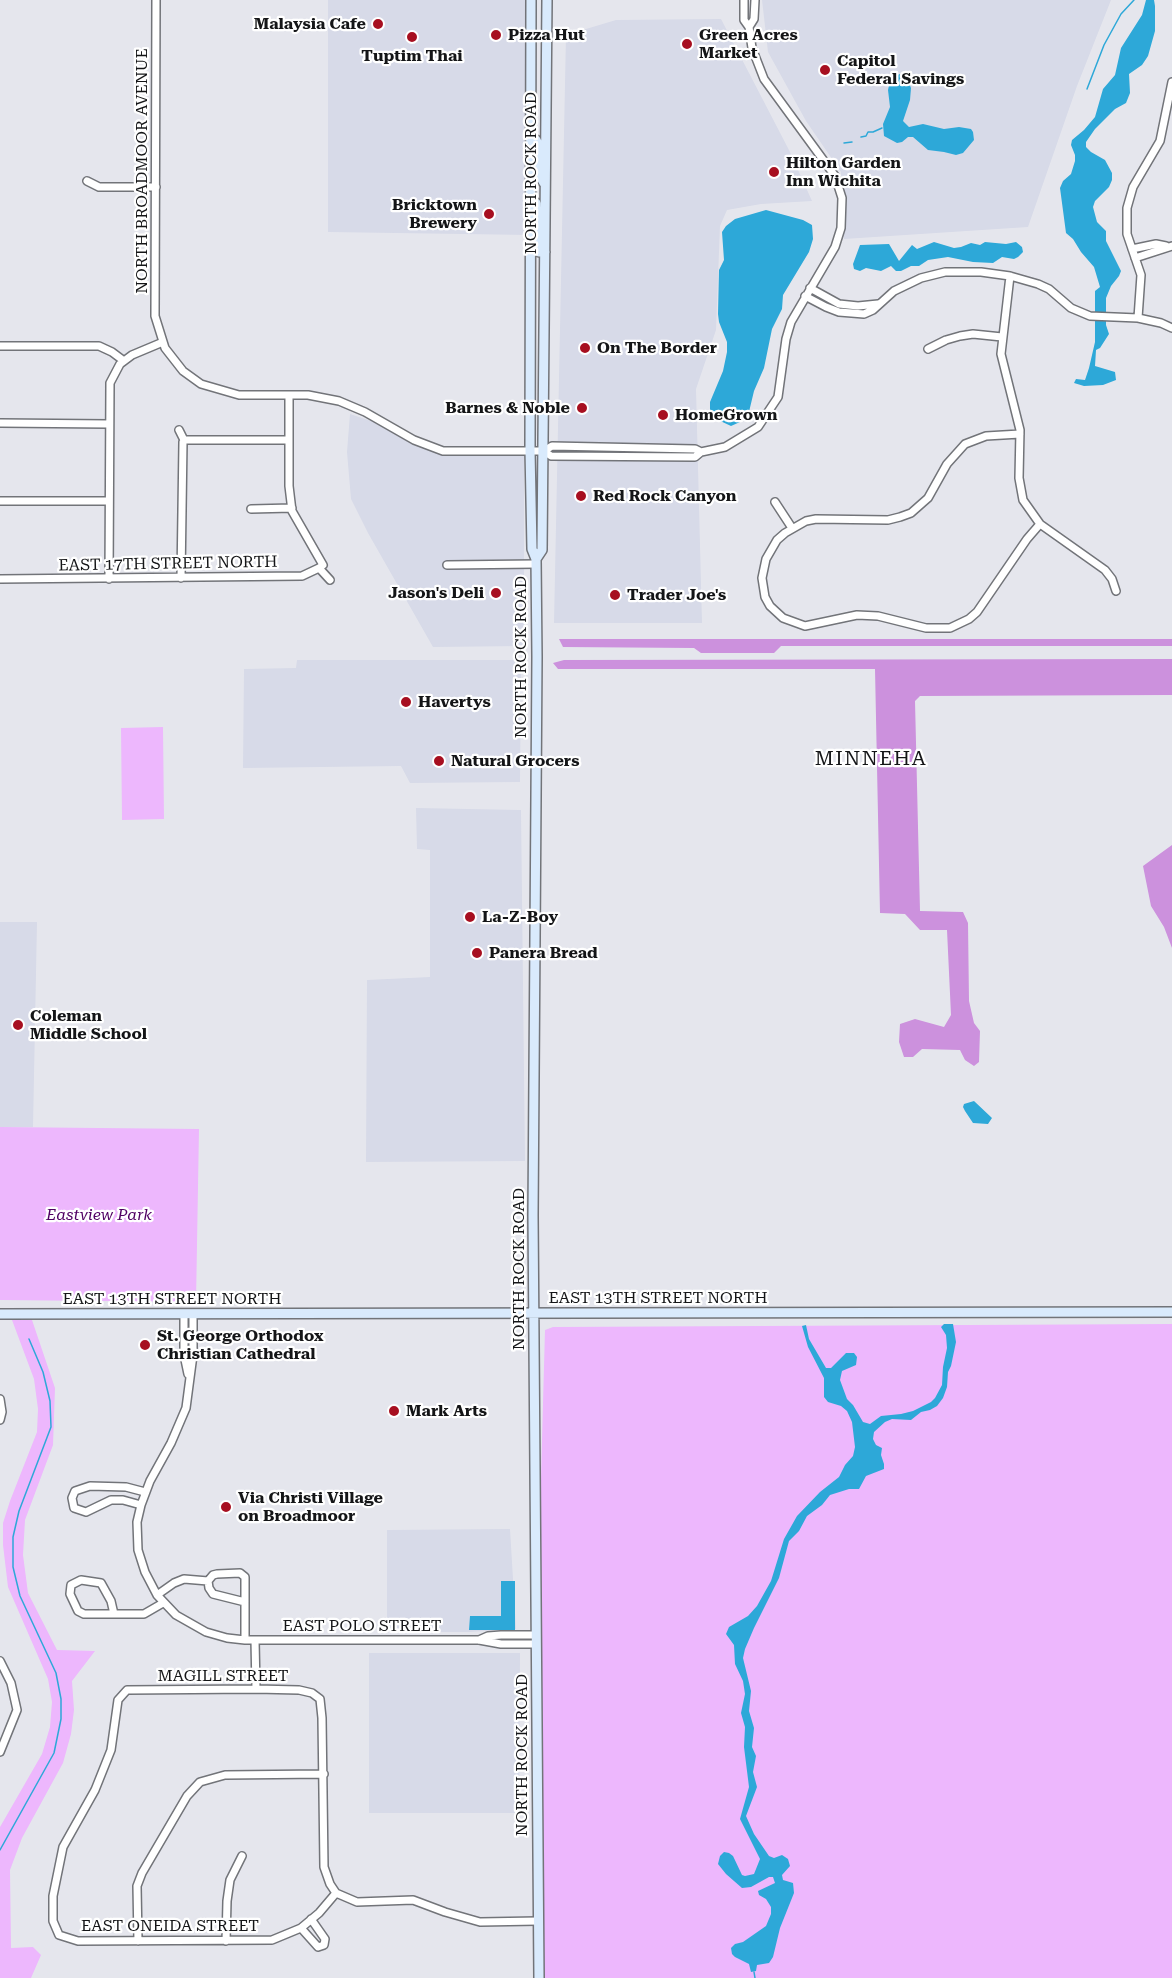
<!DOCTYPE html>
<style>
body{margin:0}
canvas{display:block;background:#e5e6ed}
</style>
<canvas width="1172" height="1978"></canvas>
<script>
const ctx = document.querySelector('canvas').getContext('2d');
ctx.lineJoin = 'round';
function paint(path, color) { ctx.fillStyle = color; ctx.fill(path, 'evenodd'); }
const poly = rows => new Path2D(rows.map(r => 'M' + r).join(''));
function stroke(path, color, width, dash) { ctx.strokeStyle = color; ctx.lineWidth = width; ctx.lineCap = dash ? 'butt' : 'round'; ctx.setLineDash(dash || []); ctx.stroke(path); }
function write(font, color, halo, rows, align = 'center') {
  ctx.font = font + ' "Roboto Serif",serif'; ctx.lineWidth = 4.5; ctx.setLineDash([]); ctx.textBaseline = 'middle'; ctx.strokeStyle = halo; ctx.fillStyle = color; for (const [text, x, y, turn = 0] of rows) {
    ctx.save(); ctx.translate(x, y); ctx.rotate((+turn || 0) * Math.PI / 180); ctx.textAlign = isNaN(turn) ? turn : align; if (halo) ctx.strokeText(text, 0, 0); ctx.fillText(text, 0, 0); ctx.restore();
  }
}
paint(poly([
 [328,0,531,0,530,235,328,232],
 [762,0,1111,0,1077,86,1028,227,844,239,841,172,806,121,768,52],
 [721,19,790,152,812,201,761,204,727,210,720,226,716,330,696,389,702,623,554,623,566,35,616,20],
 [350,414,395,429,443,451,524,451,524,646,433,647,368,533,351,499,347,452],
 [297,660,521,660,520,782,410,783,401,766,243,768,244,669,296,668],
 [416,808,521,810,525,1161,366,1162,367,980,430,977,430,850,417,849],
 [0,922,37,922,33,1127,0,1127],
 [510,1529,516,1629,469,1632,387,1632,387,1530],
 [369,1653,520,1653,519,1813,369,1813]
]), '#d7dae8');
paint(poly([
 [163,727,164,819,122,820,121,728],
 [0,1127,199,1129,196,1302,0,1300],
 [12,1320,32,1320,55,1388,53,1445,25,1520,23,1555,28,1593,57,1650,95,1651,72,1681,74,1710,71,1734,63,1763,22,1838,10,1870,11,1948,33,1947,41,1955,31,1978,0,1978,0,1827,42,1754,50,1727,52,1702,48,1679,8,1587,3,1545,3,1523,10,1501,37,1432,38,1409,34,1379],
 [1172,1324,1172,1978,536,1978,536,1661,545,1330,553,1327]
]), '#edb7fd');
paint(poly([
 [559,639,1172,639,1172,646,781,646,774,653,701,653,694,648,563,647],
 [1172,659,1172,695,920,696,915,701,920,911,963,912,968,923,969,1001,974,1023,980,1031,979,1062,974,1066,965,1060,960,1050,922,1049,913,1057,904,1057,899,1042,900,1024,915,1019,944,1027,951,1015,947,930,920,930,905,914,880,913,875,669,558,669,553,663,564,660],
 [1172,845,1172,948,1164,927,1151,906,1143,866]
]), '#cc91dd');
paint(poly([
 [1146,0,1154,0,1155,6,1155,31,1148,56,1142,65,1129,74,1130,93,1126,103,1115,109,1095,129,1086,142,1086,147,1091,152,1105,160,1112,173,1112,180,1109,187,1095,201,1093,207,1097,222,1106,231,1106,241,1121,271,1119,276,1111,286,1106,298,1106,325,1109,334,1100,348,1096,350,1095,366,1115,372,1116,380,1103,385,1084,386,1074,383,1076,379,1085,380,1089,368,1095,342,1095,291,1100,287,1094,267,1081,252,1073,239,1066,233,1060,188,1063,181,1071,174,1075,161,1075,155,1071,145,1072,140,1084,130,1095,117,1103,89,1115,75,1121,48,1142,15],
 [900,74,907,78,911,88,910,100,903,121,909,127,923,124,944,129,959,127,971,129,973,132,974,140,963,153,956,155,944,152,928,150,913,137,908,137,902,142,897,143,884,136,883,124,890,107,888,90,890,81,893,77],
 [766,210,803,220,812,225,813,239,809,252,783,295,782,309,772,329,764,368,754,391,748,416,740,422,731,426,716,419,710,412,710,402,723,371,727,352,727,342,719,322,718,314,719,270,724,260,722,232,726,226,735,219],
 [934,242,954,248,961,247,971,243,980,245,985,242,1006,244,1016,242,1022,247,1023,252,1018,257,1014,259,1002,257,993,263,973,262,948,257,928,260,919,266,911,266,901,271,896,271,891,266,881,271,866,268,860,271,854,269,853,264,860,245,889,244,899,261,912,245,917,249],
 [974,1101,992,1118,988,1124,973,1123,965,1111,963,1107,964,1104],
 [944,1324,953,1324,956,1342,951,1366,948,1372,947,1387,943,1398,937,1406,930,1410,921,1412,911,1420,892,1419,885,1422,874,1432,873,1439,876,1445,882,1448,881,1455,884,1464,884,1469,866,1476,859,1489,849,1489,830,1495,822,1505,807,1516,799,1531,789,1541,779,1578,754,1628,745,1649,743,1658,751,1691,749,1711,754,1728,752,1747,756,1756,753,1772,757,1787,746,1816,754,1834,769,1856,774,1858,782,1855,788,1859,790,1866,782,1875,783,1880,793,1883,794,1893,780,1928,773,1957,769,1963,757,1965,756,1971,751,1972,749,1964,735,1957,732,1954,731,1948,735,1944,743,1942,766,1926,771,1914,771,1907,766,1899,759,1895,758,1891,775,1883,773,1877,769,1877,751,1887,742,1888,726,1874,718,1864,720,1856,724,1852,729,1853,733,1856,742,1875,745,1876,754,1874,760,1859,740,1819,749,1787,744,1747,745,1727,741,1713,745,1694,743,1681,735,1664,734,1645,726,1634,729,1627,748,1616,757,1606,771,1581,784,1539,797,1516,820,1492,839,1477,845,1465,853,1456,855,1447,852,1422,847,1411,841,1406,828,1402,824,1397,824,1378,808,1347,802,1326,806,1325,809,1339,826,1368,831,1368,846,1353,854,1353,857,1357,856,1365,842,1371,840,1380,847,1399,853,1405,863,1422,870,1424,881,1416,901,1414,913,1411,931,1402,935,1398,942,1385,943,1367,947,1348,946,1335,941,1327],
 [501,1581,515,1581,515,1630,469,1630,470,1616,501,1616]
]), '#2da8d8');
stroke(poly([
 [1087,89,1104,45,1121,14,1134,0],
 [861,137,866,136,868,132,873,132,882,128],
 [844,143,852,142],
 [0,1850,54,1753,61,1719,61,1699,56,1673,20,1596,13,1567,13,1537,19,1511,51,1427,50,1401,43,1372,29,1339],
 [754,1972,755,1978]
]), '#2da8d8', 1.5);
const minor = poly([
 [156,0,155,316,165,348,183,371,201,384,239,395,308,395,339,401,365,412,414,440,443,451,544,451,552,446,695,449,701,452],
 [749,27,754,19,755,0],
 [87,181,99,187,156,187],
 [1132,249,1156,244,1166,246],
 [1135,258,1172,246],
 [1010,276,1001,354,1020,430,1019,478,1023,500,1040,524,1105,570,1112,579,1116,591],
 [810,288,839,304,858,306,878,304],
 [805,296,826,307,839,312,864,314,873,310,894,291,921,278,945,272,981,272,1010,276,1038,284,1049,289,1071,308,1090,316,1138,318,1161,323,1172,328],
 [1138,318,1141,275,1127,234,1127,208,1133,187,1160,141,1172,82],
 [0,346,99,346,112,352,124,361],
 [928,349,946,340,960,336,973,334,1002,337],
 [289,395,289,486,292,511,323,565,319,568],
 [0,423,109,424],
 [179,430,184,440],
 [1020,434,986,436,965,444,947,464,928,498,911,513,900,517,888,520,816,519,806,521,785,533,777,540,766,559,762,578,765,597,770,606,783,618,805,626,857,615,878,616,926,628,950,628,969,619,977,612,1027,539,1040,524],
 [184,440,289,440],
 [544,451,551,456,695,457,701,452,725,447,758,427,778,397,786,339,791,322,835,247,841,228,842,198,835,176,764,79,752,48,749,27,744,20,744,0],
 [0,501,108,501],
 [775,502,792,528],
 [251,509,292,508],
 [447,565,536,564],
 [181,578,183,442,184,440],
 [0,579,302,576,319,568,330,580],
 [109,579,110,383,120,364,132,355,163,342],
 [184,1314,184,1355,188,1374],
 [193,1314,193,1355,186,1408,171,1443,150,1481,141,1505,137,1522,138,1550,145,1572,157,1595,176,1615,206,1632,227,1638,245,1640,479,1640,501,1644,536,1644],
 [0,1399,2,1412,0,1420],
 [141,1505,123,1500,111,1500,86,1512,74,1508,72,1498,75,1491,90,1486,126,1487,145,1492],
 [157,1595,174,1583,184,1579,208,1581],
 [245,1602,213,1594,209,1588,208,1581,213,1575,217,1574,240,1573,245,1577,245,1640],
 [114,1614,111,1601,101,1583,81,1580,71,1585,70,1594,78,1611,84,1614,144,1614,163,1603],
 [255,1640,256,1689],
 [479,1640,488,1636,501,1635,536,1635],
 [0,1661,11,1683,17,1710,0,1752],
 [336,1893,319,1913,301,1928,272,1940,78,1941,59,1935,53,1921,53,1896,63,1847,95,1790,111,1750,118,1700,127,1690,256,1689,299,1690,312,1693,320,1699,322,1718,324,1867,330,1884,336,1893,357,1902,413,1900,445,1912,480,1922,538,1921],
 [301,1928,318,1947,324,1945,325,1939,311,1919],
 [138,1941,137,1886,142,1873,187,1796,200,1782,225,1775,324,1774],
 [226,1941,227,1901,230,1880,242,1856]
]);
const secondary = poly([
 [531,0,530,450,532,549,536,559,537,657,533,1215,539,1978],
 [530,137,536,140,538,144,539,174,544,183],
 [530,200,536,203,537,249,539,252,545,252],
 [536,559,542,550,547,0],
 [0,1314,1172,1312]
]);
stroke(minor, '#727479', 10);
stroke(secondary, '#727479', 12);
stroke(minor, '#fff', 7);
stroke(secondary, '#d9eafc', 9);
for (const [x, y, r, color] of [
 [378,24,6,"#a70f20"],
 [496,35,6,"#a70f20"],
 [412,37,6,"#a70f20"],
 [687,44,6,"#a70f20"],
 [825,70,6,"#a70f20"],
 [774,172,6,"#a70f20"],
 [489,214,6,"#a70f20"],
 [585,348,6,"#a70f20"],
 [582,408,6,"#a70f20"],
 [663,415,6,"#a70f20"],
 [581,496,6,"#a70f20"],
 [496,593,6,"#a70f20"],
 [615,595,6,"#a70f20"],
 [406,702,6,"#a70f20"],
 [439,761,6,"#a70f20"],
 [470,917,6,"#a70f20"],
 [477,953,6,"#a70f20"],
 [18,1025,6,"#a70f20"],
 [145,1345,6,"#a70f20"],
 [394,1411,6,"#a70f20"],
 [226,1507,6,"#a70f20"]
]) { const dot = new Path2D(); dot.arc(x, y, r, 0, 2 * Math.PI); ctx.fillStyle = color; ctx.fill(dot); stroke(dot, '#fff', 2); }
write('bold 16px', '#141517', '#fff', [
 ["Malaysia Cafe",366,24,"right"],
 ["Pizza Hut",508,35],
 ["Green Acres",699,35],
 ["Market",699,53],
 ["Tuptim Thai",412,56,"center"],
 ["Capitol",837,61],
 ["Federal Savings",837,79],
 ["Hilton Garden",786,163],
 ["Inn Wichita",786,181],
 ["Bricktown",477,205,"right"],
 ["Brewery",477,223,"right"],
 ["On The Border",597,348],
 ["Barnes & Noble",570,408,"right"],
 ["HomeGrown",675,415],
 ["Red Rock Canyon",593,496],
 ["Jason's Deli",484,593,"right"],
 ["Trader Joe's",627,595],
 ["Havertys",418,702],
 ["Natural Grocers",451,761],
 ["La-Z-Boy",482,917],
 ["Panera Bread",489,953],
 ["Coleman",30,1016],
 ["Middle School",30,1034],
 ["St. George Orthodox",157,1336],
 ["Christian Cathedral",157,1354],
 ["Mark Arts",406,1411],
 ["Via Christi Village",238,1498],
 ["on Broadmoor",238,1516]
], 'left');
write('16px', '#141517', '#fff', [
 ["NORTH BROADMOOR AVENUE",142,171,-90],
 ["NORTH ROCK ROAD",531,173,-90],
 ["EAST 17TH STREET NORTH",168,564,-1],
 ["NORTH ROCK ROAD",521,657,-90],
 ["NORTH ROCK ROAD",519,1269,-90],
 ["EAST 13TH STREET NORTH",658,1298],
 ["EAST 13TH STREET NORTH",172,1299],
 ["EAST POLO STREET",362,1626],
 ["MAGILL STREET",223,1676],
 ["NORTH ROCK ROAD",522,1755,-90],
 ["EAST ONEIDA STREET",170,1926]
]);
write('italic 16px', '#500063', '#fff', [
 ["Eastview Park",99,1215]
]);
ctx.letterSpacing = '1.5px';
write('20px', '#141517', '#fff', [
 ["MINNEHA",871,759]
]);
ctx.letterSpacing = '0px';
</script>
